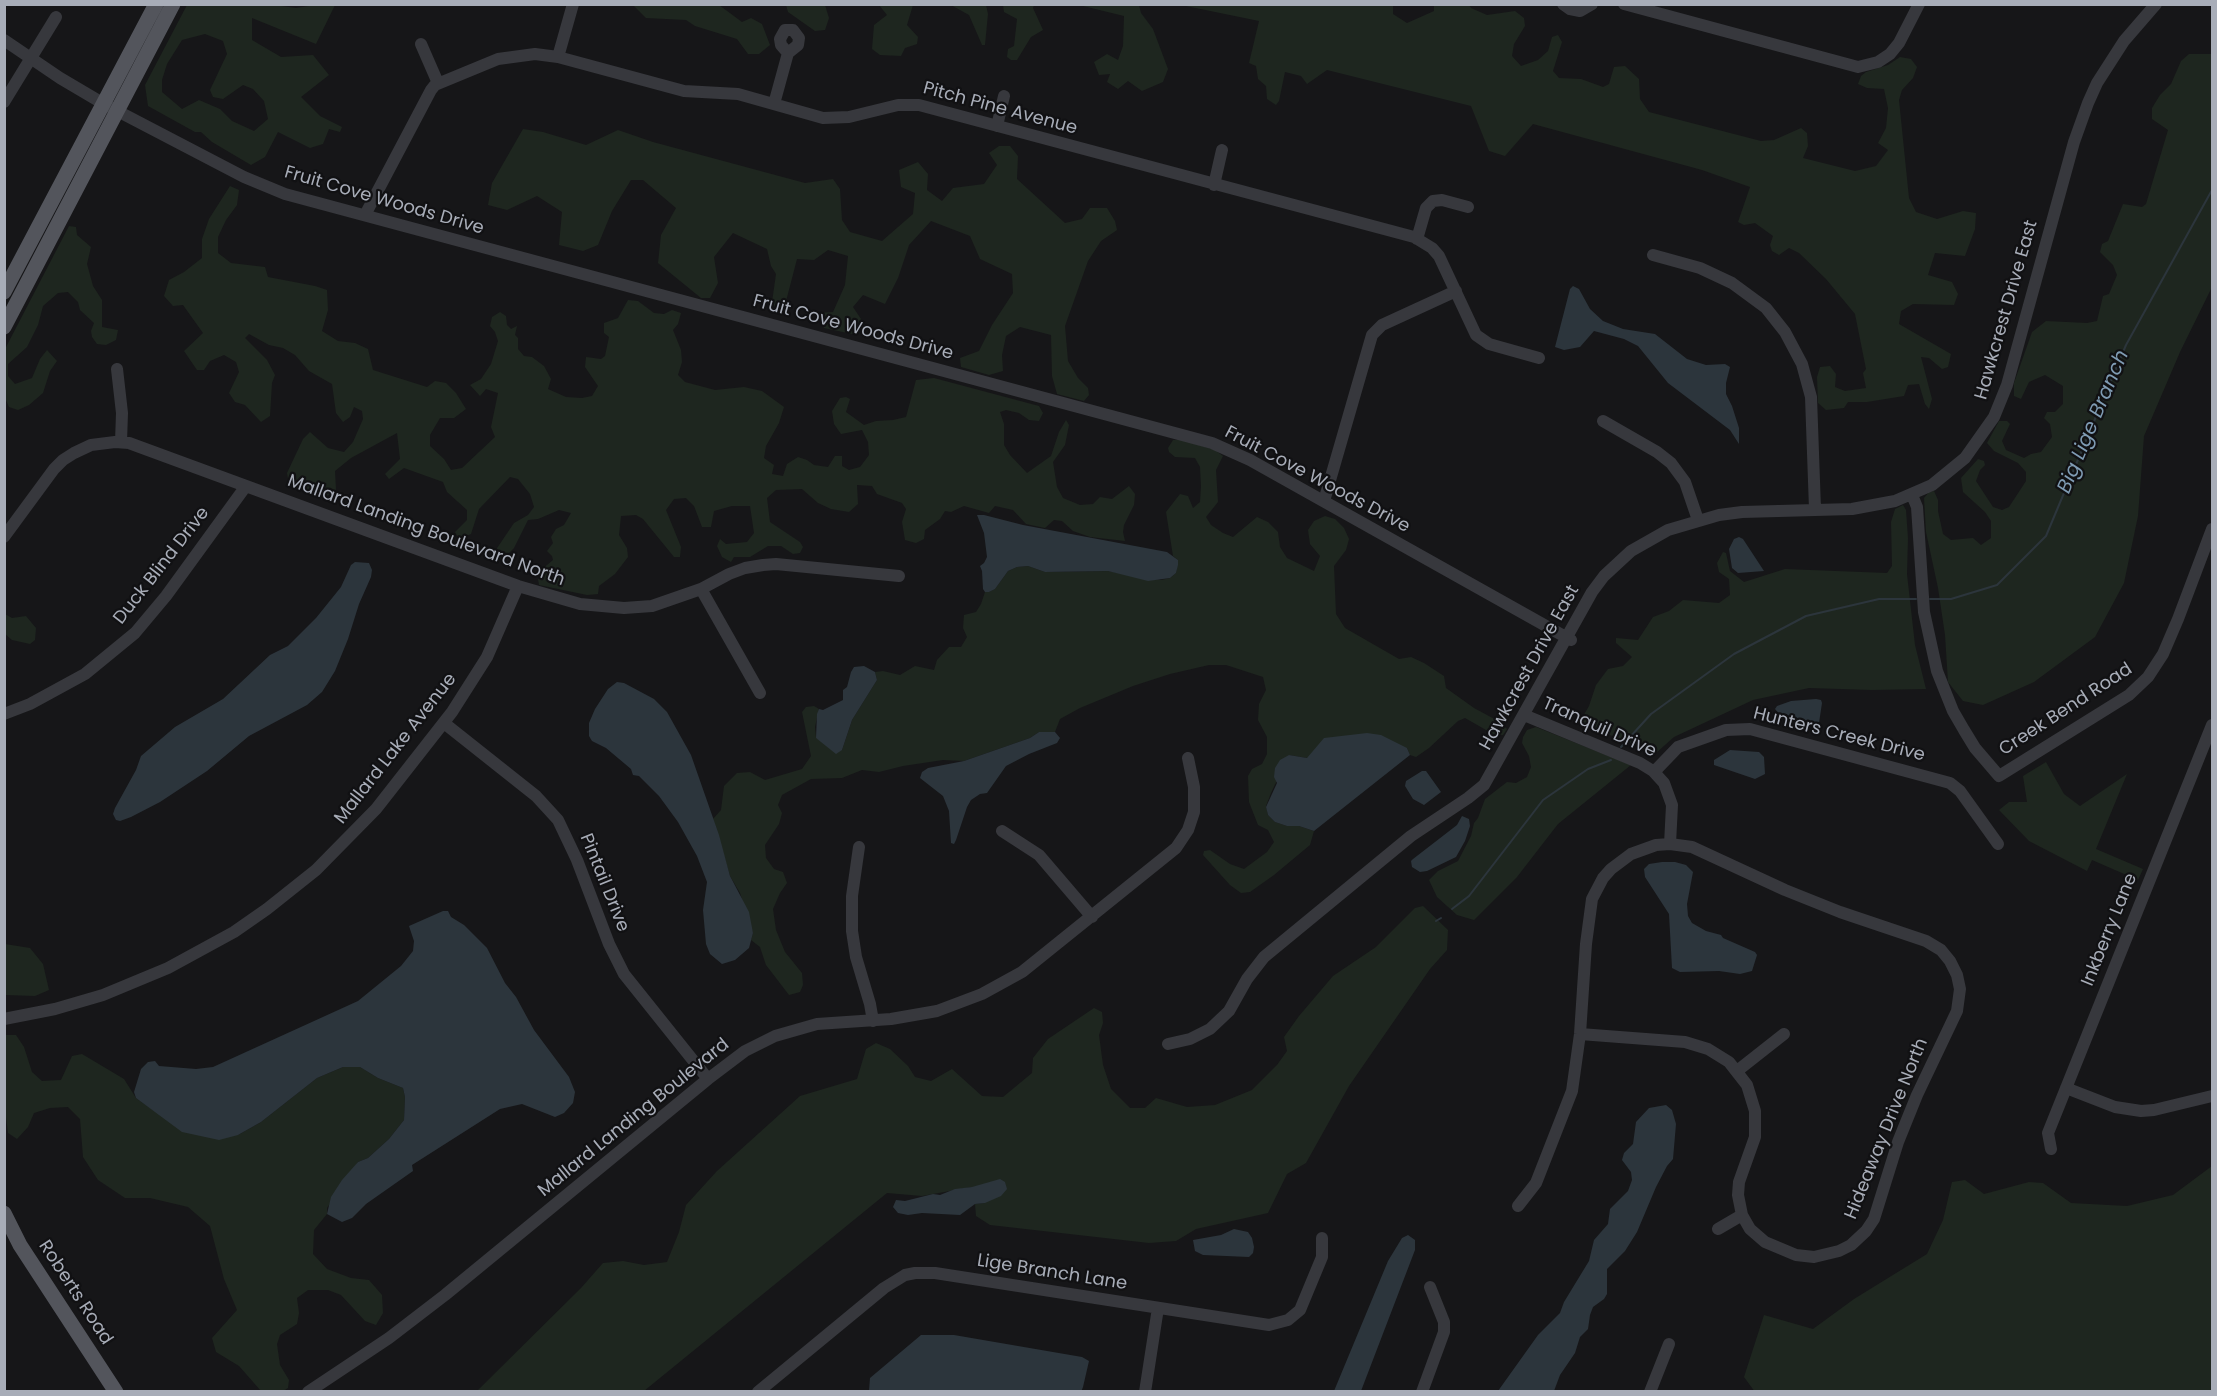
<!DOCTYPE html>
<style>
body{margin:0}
#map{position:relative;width:2217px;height:1396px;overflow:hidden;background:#161618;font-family:Poppins,sans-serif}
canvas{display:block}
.frame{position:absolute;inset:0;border:6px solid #a8adb8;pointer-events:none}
</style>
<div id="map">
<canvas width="2217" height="1396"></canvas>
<div class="frame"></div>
</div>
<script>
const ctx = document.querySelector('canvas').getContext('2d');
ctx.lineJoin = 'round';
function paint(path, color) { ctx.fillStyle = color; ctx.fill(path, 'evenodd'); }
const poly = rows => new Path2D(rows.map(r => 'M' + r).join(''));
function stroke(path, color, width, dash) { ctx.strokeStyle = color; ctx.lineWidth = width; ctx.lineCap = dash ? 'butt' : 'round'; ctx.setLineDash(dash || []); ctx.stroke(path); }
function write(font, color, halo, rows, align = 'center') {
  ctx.font = font + ' Poppins,sans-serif'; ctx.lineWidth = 4.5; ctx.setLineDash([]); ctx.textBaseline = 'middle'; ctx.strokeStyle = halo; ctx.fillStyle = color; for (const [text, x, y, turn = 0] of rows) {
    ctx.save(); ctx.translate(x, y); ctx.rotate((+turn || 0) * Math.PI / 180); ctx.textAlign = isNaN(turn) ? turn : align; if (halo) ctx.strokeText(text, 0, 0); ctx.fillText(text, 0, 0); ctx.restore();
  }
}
paint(poly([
 [267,4,296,8,315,5,335,5,316,44,252,18,252,40,281,57,313,55,329,75,301,97,320,116,342,127,340,132,329,129,323,144,310,148,278,132,265,157,251,165,212,142,201,132,195,132,148,106,145,85,187,5],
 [205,34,223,41,227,54,210,90,213,97,223,99,243,85,253,89,264,101,268,119,254,131,232,121,220,109,199,100,182,109,162,92,162,80,167,64,182,40],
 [633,5,719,5,742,22,751,18,762,24,770,45,759,54,748,54,737,39,695,26,686,20,646,18],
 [786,5,825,5,829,18,825,30,815,31,788,12],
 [879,5,913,5,907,25,918,37,917,44,905,48,901,56,880,55,872,49,874,25,887,15],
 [951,5,986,5,988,14,985,45,982,45,969,15],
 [1003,5,1034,5,1033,8,1043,30,1031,37,1017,60,1011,60,1007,57,1008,49,1014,46,1017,19,1004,12],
 [1079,5,1139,5,1141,13,1153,29,1168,69,1163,82,1142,91,1128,81,1118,89,1107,82,1110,74,1099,75,1094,62,1107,54,1118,60,1123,46,1124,16],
 [1181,5,1393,5,1393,14,1407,23,1434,11,1434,5,1469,5,1471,8,1487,15,1515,11,1524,18,1525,26,1514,44,1512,56,1521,66,1538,60,1548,51,1552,37,1558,35,1562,42,1553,71,1559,78,1581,79,1603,87,1609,84,1614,67,1625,66,1639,79,1640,99,1649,112,1761,141,1774,140,1801,128,1807,133,1808,146,1803,158,1855,171,1876,166,1888,150,1878,143,1886,128,1888,108,1884,89,1867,88,1858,84,1861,76,1866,72,1888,65,1900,57,1911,59,1917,67,1913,78,1902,90,1899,100,1909,198,1916,212,1937,219,1963,211,1976,213,1975,229,1965,256,1935,253,1928,275,1952,282,1958,294,1954,305,1913,304,1901,311,1899,324,1951,354,1948,367,1942,369,1929,358,1921,357,1932,399,1929,409,1925,404,1919,384,1908,385,1904,396,1867,402,1848,402,1844,408,1826,410,1818,403,1817,377,1820,367,1830,366,1836,374,1835,387,1845,391,1866,388,1863,373,1866,369,1855,314,1826,279,1799,253,1789,248,1779,255,1772,251,1770,245,1773,236,1755,223,1744,225,1738,222,1750,187,1702,170,1533,124,1505,156,1489,151,1471,106,1327,70,1307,84,1301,76,1285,72,1279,101,1276,105,1267,99,1266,86,1258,79,1256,66,1249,63,1259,21],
 [2189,54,2212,54,2212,287,2180,352,2144,436,2138,516,2124,583,2095,637,2034,682,1983,705,1963,701,1948,682,1945,635,1938,588,1926,532,1924,498,1929,492,1934,491,1938,500,1938,511,1943,534,1951,540,1973,538,1981,545,1991,538,1991,521,1985,512,1963,492,1961,478,1978,459,1984,461,1985,465,1980,470,1976,481,1993,507,2002,510,2009,507,2026,481,2026,472,2018,463,1994,451,1987,443,1999,421,2007,421,2010,424,2002,441,2006,450,2024,458,2031,454,2041,452,2052,437,2050,424,2044,418,2047,412,2055,412,2063,404,2063,386,2045,375,2029,382,2021,399,2014,396,2014,383,2032,332,2046,321,2087,323,2097,321,2103,296,2109,294,2117,275,2113,265,2100,252,2102,244,2108,241,2123,204,2142,207,2146,204,2168,130,2152,119,2152,108,2160,95,2171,84,2181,61],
 [523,129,543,132,586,145,618,130,653,142,805,183,833,179,840,189,842,220,850,232,882,241,913,214,915,193,901,187,899,170,918,162,928,174,927,190,942,201,953,188,984,184,997,165,989,153,999,146,1010,146,1018,156,1017,179,1065,223,1082,219,1090,208,1107,208,1115,221,1117,230,1101,241,1088,261,1065,326,1068,361,1078,378,1088,388,1089,395,1084,401,1057,394,1052,376,1051,335,1020,327,1006,336,1002,355,1003,371,989,375,961,367,960,358,979,351,992,325,1013,293,1012,274,980,259,970,236,931,221,909,245,898,278,885,304,863,295,853,307,863,322,857,335,824,328,818,313,833,312,845,285,848,256,828,250,814,260,797,259,784,309,777,311,772,302,776,274,771,266,767,249,733,233,714,257,718,283,710,298,701,298,658,263,661,235,676,208,643,180,631,180,612,211,598,245,583,251,559,245,562,212,537,196,507,210,488,205,492,183],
 [230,186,239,190,237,205,226,220,218,237,218,253,231,263,265,267,268,277,315,286,327,290,328,310,322,331,338,341,355,343,368,349,373,370,427,387,435,381,446,383,456,393,466,409,454,418,440,418,430,435,430,446,444,459,451,470,462,468,495,437,491,427,498,393,486,389,480,396,470,385,481,379,491,364,498,341,495,332,490,326,492,317,500,312,506,316,507,325,511,329,517,326,515,335,518,338,518,349,524,356,532,357,544,366,551,379,548,389,566,397,582,398,592,396,598,386,585,367,586,357,601,359,605,356,609,337,604,333,604,323,618,318,628,300,638,301,654,313,664,314,672,310,681,313,678,324,673,330,681,350,682,362,678,375,685,382,715,390,744,387,762,391,784,407,779,423,766,446,764,458,774,465,772,474,783,476,787,464,798,457,807,460,814,465,828,467,835,456,842,456,842,466,849,470,860,467,869,455,868,442,862,430,841,434,834,424,832,411,840,398,846,397,850,399,846,412,864,425,876,421,893,420,906,417,916,380,934,378,1039,406,1043,413,1039,421,1029,420,1019,413,1006,410,1000,412,1004,424,1004,445,1010,455,1027,473,1051,456,1059,432,1066,420,1069,425,1065,445,1053,462,1057,487,1063,498,1080,505,1093,504,1100,497,1112,499,1129,486,1135,494,1134,505,1124,525,1123,532,1125,541,1090,537,1073,531,1062,521,1054,520,1045,528,1026,524,1013,510,995,506,989,513,964,506,951,512,945,511,940,519,925,530,924,539,916,543,905,540,902,522,906,509,902,503,877,494,872,486,857,485,858,504,849,512,831,509,818,503,802,489,776,490,767,498,770,522,800,542,803,547,800,553,793,554,781,546,768,546,750,557,734,557,731,562,722,557,717,546,720,539,726,544,747,542,754,533,750,506,732,506,714,511,711,527,702,527,694,506,686,498,674,499,666,510,681,547,680,557,674,557,643,519,636,515,621,516,619,535,627,548,628,557,615,574,599,586,598,594,587,595,539,585,538,579,541,570,553,560,552,556,547,551,553,543,551,537,556,529,564,525,571,513,559,510,538,519,528,520,514,548,503,559,494,561,491,557,514,523,528,515,534,507,530,494,518,479,510,477,479,509,471,534,459,539,455,532,467,520,467,510,447,492,443,482,404,468,389,479,385,474,400,459,397,433,351,458,335,471,336,490,322,499,308,490,289,484,287,473,303,439,310,432,328,448,344,452,353,442,363,419,362,411,354,407,350,417,343,422,336,413,332,384,309,371,295,355,283,348,269,345,249,334,245,338,267,360,275,375,272,383,270,416,261,422,245,405,235,402,229,393,239,372,236,362,224,355,210,361,204,370,197,370,184,351,203,333,183,305,173,306,164,296,169,280,184,272,202,258,202,239,209,219],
 [69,226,76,227,77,235,91,247,87,264,93,286,102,300,102,327,118,330,116,340,106,345,97,344,92,337,91,331,94,323,80,310,78,302,68,292,58,293,43,306,38,325,27,347,8,364,8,376,15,384,32,378,40,359,47,350,57,361,50,371,43,393,29,405,18,410,9,407,5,398,5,349],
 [1173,440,1183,440,1215,450,1223,456,1216,470,1218,502,1206,517,1211,525,1223,533,1233,537,1257,517,1268,522,1278,532,1280,547,1287,558,1314,571,1320,556,1310,544,1308,530,1314,521,1325,516,1335,519,1344,528,1349,539,1346,550,1334,566,1336,614,1345,628,1399,659,1411,657,1424,663,1444,676,1446,688,1474,708,1500,722,1507,729,1503,735,1493,734,1465,718,1458,721,1429,748,1416,757,1410,755,1407,748,1307,758,1289,755,1271,793,1266,806,1268,815,1275,822,1287,826,1299,826,1314,831,1310,845,1274,875,1250,892,1241,893,1230,885,1203,855,1204,851,1210,850,1230,864,1244,869,1267,852,1274,842,1268,830,1258,825,1249,802,1248,776,1252,769,1262,764,1267,754,1267,737,1258,720,1259,704,1266,690,1263,677,1226,665,1209,665,1170,674,1133,686,1080,708,1060,719,1055,732,1039,732,1030,738,964,761,943,760,903,766,879,772,862,770,842,778,811,779,782,795,778,805,782,813,779,824,765,845,766,858,774,869,783,872,787,883,780,893,773,909,776,930,785,952,802,973,803,985,800,992,789,995,766,965,760,947,751,940,753,933,740,893,730,876,713,819,721,810,724,786,737,773,750,772,765,780,802,769,811,756,802,712,806,707,814,706,819,709,815,727,816,738,842,750,852,720,877,680,875,672,883,671,900,675,915,666,934,670,937,660,949,647,961,647,967,637,963,628,964,615,976,612,981,604,985,592,989,592,995,589,1008,571,1017,567,1028,566,1045,572,1108,571,1161,580,1170,578,1176,573,1178,560,1173,556,1166,512,1180,494,1188,496,1193,508,1200,502,1201,486,1200,467,1195,458,1175,457,1169,452,1168,448],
 [1903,505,1906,510,1908,538,1907,574,1915,645,1926,689,1872,690,1809,688,1753,700,1674,737,1656,753,1579,723,1589,706,1596,685,1608,669,1623,666,1632,657,1616,643,1616,638,1638,640,1653,617,1669,611,1683,600,1719,603,1730,595,1729,579,1719,572,1717,563,1723,552,1726,553,1730,571,1744,582,1785,569,1887,573,1892,566,1891,522,1895,509],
 [5,614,12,618,26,616,36,628,35,640,30,644,12,640,5,634],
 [1536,727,1631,765,1558,824,1517,877,1474,920,1457,915,1437,897,1429,880,1438,871,1458,861,1471,836,1474,823,1478,818,1485,799,1507,782,1516,783,1527,777,1531,767,1529,756,1522,743,1523,737,1527,730],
 [2046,762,2064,794,2080,806,2127,774,2096,849,2143,869,2138,880,2092,860,2087,871,2029,841,1999,810,2009,802,2027,802,2023,776],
 [1423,906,1448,930,1447,950,1430,969,1349,1086,1306,1163,1287,1174,1268,1213,1196,1229,1176,1241,1149,1243,990,1225,976,1216,975,1204,985,1203,972,1187,922,1196,887,1193,644,1391,476,1392,581,1288,603,1263,623,1261,644,1265,667,1262,679,1232,686,1205,717,1171,800,1096,857,1079,866,1049,876,1043,890,1049,908,1066,915,1077,931,1081,952,1069,982,1096,1003,1097,1032,1073,1033,1058,1048,1039,1094,1008,1102,1012,1103,1023,1099,1035,1103,1065,1111,1089,1130,1108,1145,1108,1156,1098,1187,1107,1215,1105,1252,1090,1277,1065,1287,1051,1284,1037,1299,1016,1333,976,1376,947,1415,908],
 [5,944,30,948,43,964,49,990,35,996,5,995],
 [5,1035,16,1035,24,1047,32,1072,42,1081,61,1080,72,1056,82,1054,124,1079,136,1098,153,1110,238,1135,261,1122,317,1078,343,1067,360,1067,378,1078,403,1088,405,1097,404,1120,389,1139,368,1158,358,1162,327,1208,327,1214,314,1230,313,1254,327,1269,351,1278,369,1280,382,1295,383,1313,376,1325,365,1321,341,1295,328,1290,308,1290,297,1298,299,1313,297,1324,280,1335,277,1344,280,1365,289,1380,288,1388,283,1391,261,1391,239,1366,216,1352,212,1338,237,1310,224,1279,210,1226,188,1207,150,1198,125,1198,98,1180,83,1157,80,1119,68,1107,50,1108,34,1113,28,1127,17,1139,8,1133,4,1102],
 [2212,1166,2212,1391,1755,1392,1744,1377,1764,1315,1813,1329,1854,1299,1927,1254,1943,1220,1952,1182,1965,1180,1984,1194,2029,1182,2043,1183,2071,1203,2127,1206,2173,1195]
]), '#1e261f');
paint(poly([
 [1573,286,1579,289,1590,309,1603,321,1623,329,1655,334,1687,359,1706,365,1725,364,1730,367,1726,383,1726,394,1732,406,1739,428,1739,444,1730,430,1668,383,1638,346,1624,339,1594,331,1580,347,1564,350,1555,347,1570,289],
 [977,515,984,515,1023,525,1167,552,1178,560,1178,565,1176,573,1170,578,1148,581,1108,571,1045,572,1028,566,1017,567,1008,571,995,589,989,592,985,592,983,589,982,571,980,566,984,563,987,557,984,533],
 [1739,537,1743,539,1764,571,1738,573,1732,568,1729,549,1734,539],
 [355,562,369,563,372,570,371,577,359,604,348,639,335,671,322,692,307,705,249,736,207,771,160,802,131,817,120,821,116,820,113,814,115,808,136,770,141,756,175,727,223,699,270,655,288,646,316,618,341,587,351,565],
 [864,666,875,672,877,680,852,720,842,750,836,754,816,738,817,714,819,709,823,710,843,700,843,690,847,687,851,672,854,667],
 [617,682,624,683,654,699,667,712,691,755,719,835,730,876,749,912,753,933,749,948,735,960,722,964,710,954,706,944,703,910,707,882,697,856,678,822,659,796,639,776,633,775,631,769,606,748,592,741,589,736,589,723,595,709,608,689],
 [1816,699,1821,700,1822,703,1819,723,1816,723,1781,716,1775,709,1777,706,1791,701],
 [1039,732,1055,732,1060,738,1057,743,1029,754,1006,766,987,793,980,794,971,800,967,807,956,840,954,844,951,843,949,811,943,796,920,778,922,772,928,768,964,761,1030,738],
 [1367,733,1381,735,1407,748,1410,755,1314,831,1299,826,1287,826,1275,822,1268,815,1266,807,1277,783,1274,777,1275,768,1280,760,1289,755,1307,758,1324,738],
 [1730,750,1759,752,1764,757,1765,774,1755,779,1714,765,1714,760],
 [1422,771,1426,771,1441,792,1424,805,1413,799,1405,786,1406,781],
 [1462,816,1469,819,1470,826,1465,841,1456,857,1427,871,1420,872,1412,867,1411,861,1413,859,1457,825],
 [1662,862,1675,862,1686,865,1693,872,1687,904,1688,916,1692,923,1706,931,1721,935,1723,938,1755,952,1757,955,1752,971,1740,974,1719,971,1680,972,1672,968,1669,914,1645,877,1644,869,1649,864],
 [443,911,448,911,451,917,464,925,487,948,505,983,516,997,534,1030,569,1077,575,1092,573,1103,564,1113,555,1117,522,1104,500,1109,412,1165,413,1171,366,1204,352,1218,342,1222,327,1214,331,1197,342,1180,358,1162,368,1158,389,1139,404,1120,405,1097,403,1088,378,1078,360,1067,343,1067,317,1078,261,1122,238,1135,219,1140,182,1132,136,1098,134,1092,141,1069,148,1062,155,1061,159,1066,196,1069,213,1067,358,1001,401,966,413,951,414,941,409,926],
 [1666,1105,1672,1110,1676,1124,1673,1159,1667,1166,1656,1187,1637,1232,1625,1251,1607,1269,1607,1294,1604,1299,1593,1307,1590,1315,1588,1329,1580,1337,1575,1353,1560,1375,1554,1391,1498,1391,1538,1335,1560,1313,1564,1302,1589,1261,1594,1240,1608,1224,1610,1209,1628,1191,1632,1180,1631,1172,1622,1160,1624,1153,1633,1144,1636,1122,1649,1108],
 [1000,1179,1005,1182,1007,1189,1001,1196,985,1203,975,1204,960,1215,922,1213,908,1215,898,1213,893,1207,896,1200,905,1201,933,1194,940,1195,955,1189,972,1187],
 [1234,1229,1248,1232,1252,1238,1254,1247,1253,1253,1249,1257,1203,1255,1195,1251,1193,1240,1221,1235],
 [1408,1235,1415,1240,1415,1250,1361,1391,1334,1391,1388,1261,1402,1238],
 [921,1335,954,1335,1082,1357,1089,1361,1083,1387,1081,1392,869,1391,870,1378]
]), '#2c353c');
stroke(poly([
 [1930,599,1951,599,1997,585,2046,536,2126,345,2212,190],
 [1621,747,1651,714,1734,654,1806,616,1879,599,1916,599],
 [1452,909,1469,896,1543,800,1588,769,1611,760],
 [1436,921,1441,918]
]), '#2c353c', 2);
stroke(poly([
 [1563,4,1570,9,1580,11,1592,4],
 [1624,4,1858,67,1878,62,1890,54,1899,43,1919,4],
 [4,40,60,78,104,104,244,177,285,194,1212,443,1250,460,1571,640],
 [421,44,438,83],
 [558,57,573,4],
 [4,102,56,17],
 [774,104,788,53,781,45,780,39,785,30,793,30,799,38,798,45,788,53],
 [997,126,1004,96],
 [1214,185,1222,150],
 [365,215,431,90,435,85,498,59,535,54,558,57,684,91,738,94,823,118,849,117,898,105,919,105,1414,237,1432,248,1439,256,1476,335,1489,344,1539,358],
 [1417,239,1426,208,1433,201,1442,200,1468,207],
 [1653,255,1700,268,1732,283,1766,308,1785,332,1802,364,1811,397,1815,509],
 [117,369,122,413,121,442],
 [1603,421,1657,452,1671,463,1685,482,1698,520],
 [1912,495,1917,507,1924,612,1937,671,1953,711,1964,730,1975,748,1999,776,2129,695,2148,677,2163,654,2178,619,2212,529],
 [1324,501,1372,335,1382,325,1456,291],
 [4,537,54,469,63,460,74,453,91,445,115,442,129,443,518,586,580,604,624,608,652,606,701,589,729,574,745,568,763,565,776,564,899,576],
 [701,589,760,693],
 [4,714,30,704,85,674,135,633,166,596,246,486],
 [1524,715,1640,763,1653,771,1664,783,1672,805,1670,844],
 [444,723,536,796,558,820,577,860,609,944,624,974,708,1079],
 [1654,772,1678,747,1726,730,1750,729,1950,783,1960,791,1998,844],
 [1002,831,1039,855,1092,917],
 [859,847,852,896,852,931,856,957,870,1004,873,1021],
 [4,1019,55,1009,103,995,168,968,234,932,267,909,316,870,376,809,452,712,487,657,518,586],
 [1168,1044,1190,1039,1210,1029,1229,1011,1247,979,1264,957,1411,836,1468,798,1484,785,1592,592,1604,576,1631,551,1668,530,1719,515,1742,512,1852,509,1895,501,1932,485,1965,458,1994,417,2007,385,2074,142,2088,103,2097,83,2124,41,2156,4],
 [1737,1071,1784,1034],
 [2066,1088,2115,1107,2141,1111,2154,1110,2212,1096],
 [2051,1149,2048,1133,2212,725],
 [1518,1206,1536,1183,1572,1091,1580,1034,1586,944,1592,899,1603,878,1611,869,1631,854,1656,845,1670,844,1692,847,1785,890,1840,912,1926,941,1941,950,1950,961,1957,975,1960,989,1957,1011,1917,1095,1898,1142,1874,1219,1866,1231,1851,1245,1839,1251,1814,1257,1796,1255,1765,1242,1750,1229,1742,1215,1738,1195,1739,1182,1755,1137,1755,1111,1747,1085,1729,1062,1708,1049,1685,1042,1580,1034],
 [1718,1229,1742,1215],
 [308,1392,389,1338,445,1295,708,1079,745,1051,775,1036,817,1024,891,1019,937,1011,982,994,1022,972,1176,848,1188,830,1194,812,1194,787,1188,758],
 [758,1392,884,1288,905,1275,915,1273,935,1273,1269,1325,1288,1320,1300,1310,1322,1257,1322,1238],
 [1145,1392,1158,1308],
 [1422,1392,1444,1332,1444,1322,1430,1287],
 [1650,1392,1669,1344]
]), '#37383d', 12);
stroke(poly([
 [4,292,156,4],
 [4,327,173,4],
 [4,1213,20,1245,116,1392]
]), '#53555c', 15);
write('18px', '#a8adb8', '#111113', [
 ["Pitch Pine Avenue",1000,109,15],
 ["Fruit Cove Woods Drive",384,201,16],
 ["Hawkcrest Drive East",2007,310,-74],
 ["Fruit Cove Woods Drive",853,328,15],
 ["Fruit Cove Woods Drive",1317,480,28],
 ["Mallard Landing Boulevard North",426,531,20],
 ["Duck Blind Drive",162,566,-52],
 ["Hawkcrest Drive East",1530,668,-61],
 ["Creek Bend Road",2066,710,-33],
 ["Tranquil Drive",1599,728,24],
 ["Hunters Creek Drive",1839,735,14],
 ["Mallard Lake Avenue",396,749,-52],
 ["Pintail Drive",604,883,68],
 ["Inkberry Lane",2110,930,-68],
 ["Mallard Landing Boulevard",634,1118,-39],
 ["Hideaway Drive North",1887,1129,-68],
 ["Lige Branch Lane",1052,1273,9],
 ["Roberts Road",75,1293,57]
]);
write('italic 20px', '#7f9bb3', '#111113', [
 ["Big Lige Branch",2094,422,-67]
]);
</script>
